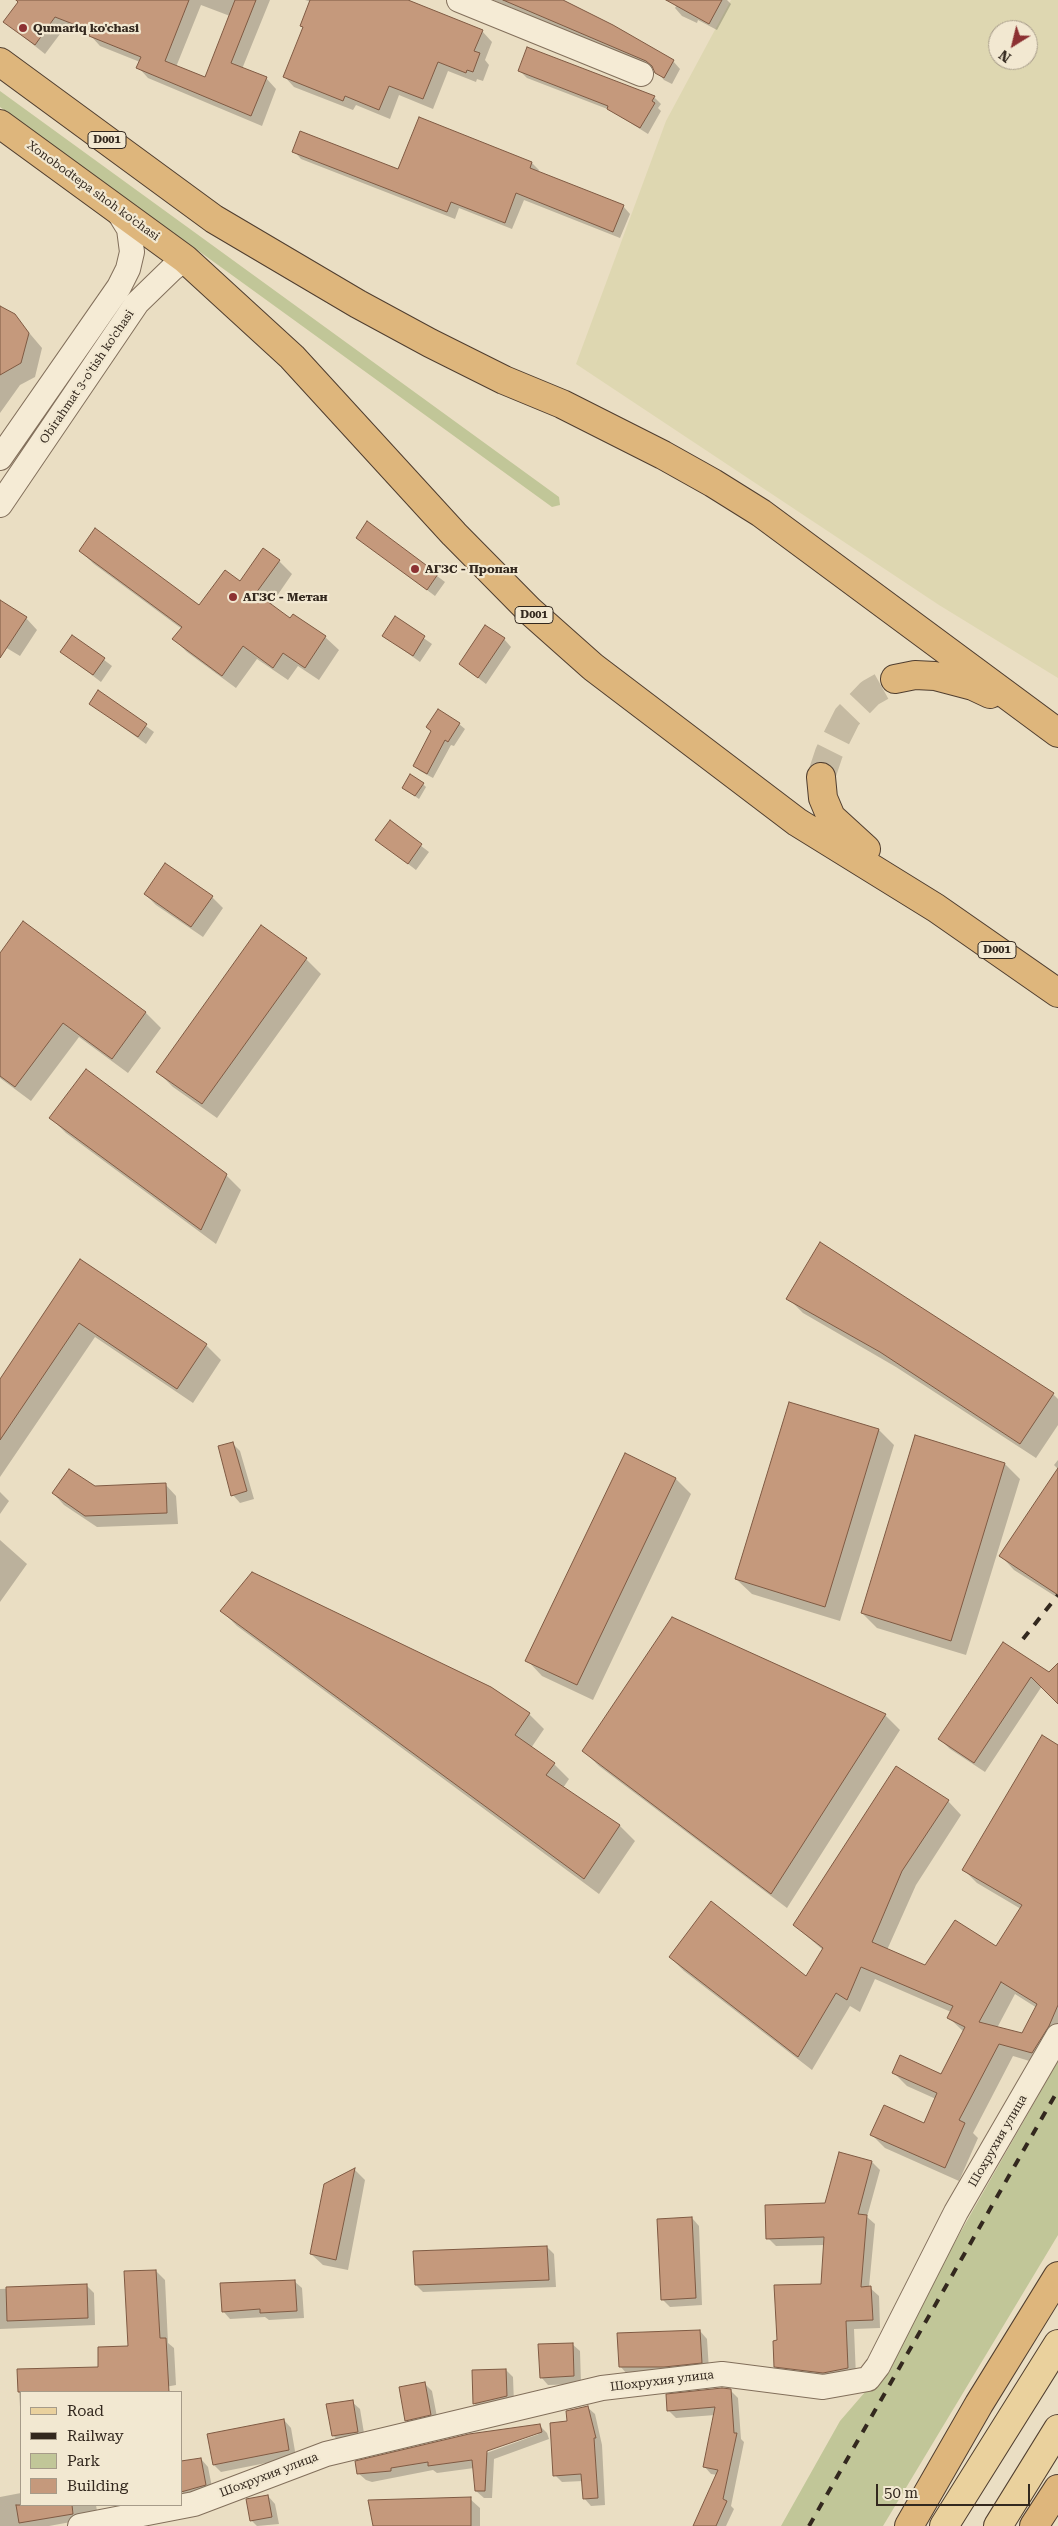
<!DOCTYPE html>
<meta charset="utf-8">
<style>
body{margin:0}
#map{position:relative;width:1058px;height:2526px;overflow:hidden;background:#eadec3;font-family:"Roboto Serif",serif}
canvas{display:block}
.legend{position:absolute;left:20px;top:2391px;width:162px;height:115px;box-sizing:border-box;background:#f2e8d1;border:1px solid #a69b89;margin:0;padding:6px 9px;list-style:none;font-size:15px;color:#33281e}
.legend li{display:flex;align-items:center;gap:10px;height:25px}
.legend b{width:25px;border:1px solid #a69b89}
.north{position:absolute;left:988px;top:20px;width:50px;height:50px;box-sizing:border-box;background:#f2e8d1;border:1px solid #a69b89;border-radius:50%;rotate:216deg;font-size:14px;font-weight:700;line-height:20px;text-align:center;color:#33281e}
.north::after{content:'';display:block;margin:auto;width:18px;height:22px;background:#8c3132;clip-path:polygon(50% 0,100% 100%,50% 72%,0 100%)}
.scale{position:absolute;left:876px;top:2484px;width:154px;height:22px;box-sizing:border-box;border:2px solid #33281e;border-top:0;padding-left:6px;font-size:15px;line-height:18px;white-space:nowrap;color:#33281e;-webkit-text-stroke:4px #f2e8d1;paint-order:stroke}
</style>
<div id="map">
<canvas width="1058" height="2526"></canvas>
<ul class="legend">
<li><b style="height:6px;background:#ead19d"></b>Road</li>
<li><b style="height:6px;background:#33281e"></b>Railway</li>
<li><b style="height:14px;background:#c1c698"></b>Park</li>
<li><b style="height:14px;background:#c5997c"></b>Building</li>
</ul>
<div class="north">N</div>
<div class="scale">50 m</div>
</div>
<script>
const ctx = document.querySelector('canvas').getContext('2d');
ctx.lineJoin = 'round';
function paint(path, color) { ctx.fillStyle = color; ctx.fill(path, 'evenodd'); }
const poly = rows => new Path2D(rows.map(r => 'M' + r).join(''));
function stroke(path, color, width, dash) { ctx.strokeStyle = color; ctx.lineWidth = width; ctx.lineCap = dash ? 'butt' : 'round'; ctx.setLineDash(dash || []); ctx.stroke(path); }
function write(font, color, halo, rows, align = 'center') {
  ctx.font = font + ' "Roboto Serif",serif'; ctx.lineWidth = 4.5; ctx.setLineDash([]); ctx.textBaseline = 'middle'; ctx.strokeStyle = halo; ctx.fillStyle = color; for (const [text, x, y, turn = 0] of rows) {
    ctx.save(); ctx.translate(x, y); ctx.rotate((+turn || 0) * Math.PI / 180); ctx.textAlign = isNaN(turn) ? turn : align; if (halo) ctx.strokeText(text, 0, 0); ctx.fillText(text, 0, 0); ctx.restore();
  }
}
paint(poly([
 [731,0,1058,0,1058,678,939,605,576,364,666,121],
 [998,30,1028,30,1028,60,998,60]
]), '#ded7b1');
paint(poly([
 [0,91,559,497,560,505,552,507,0,107],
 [1058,2061,1058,2235,883,2526,781,2526,840,2421,878,2377]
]), '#c1c698');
paint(poly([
 [21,0,270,0,242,69,266,78,276,89,262,126,148,78,138,67,140,62,100,46,91,36,66,26,45,54,5,22],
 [201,5,230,16,206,79,176,67],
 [305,0,406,0,482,31,492,42,485,60,489,65,483,81,477,79,476,82,448,71,433,109,399,95,390,119,356,105,353,110,294,87,284,76,304,27,311,2],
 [493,0,560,0,673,61,680,69,672,84,664,80,654,68],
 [677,0,727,0,731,4,717,30,698,20,697,23,682,16,675,8,679,1],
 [520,71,654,97,661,104,658,108,661,111,648,134,610,110,527,78],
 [294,151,399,171,532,163,539,170,538,172,623,206,630,214,620,238,524,200,512,229,459,208,455,219,301,159],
 [0,308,14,315,42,348,35,377,20,385,0,413],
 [367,523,445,582,435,596,357,537],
 [80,551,199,607,279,561,292,574,270,606,290,620,325,637,339,650,319,680,298,666,288,680,257,659,236,688,187,652,174,639,182,629,94,564],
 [0,601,26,618,37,630,20,656,0,644],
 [395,618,432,644,420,662,384,636],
 [73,636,112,666,101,682,62,652],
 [504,639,511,647,486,684,460,664],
 [99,692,154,732,146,744,91,704],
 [459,724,465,729,454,746,451,745,433,778,420,771,414,766,432,732],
 [423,784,426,787,419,799,403,788],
 [390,822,429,852,416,870,377,840],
 [145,894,212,897,223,908,203,937,156,905],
 [24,923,146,1013,161,1028,128,1073,79,1037,31,1101,0,1078,0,955],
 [306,959,321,974,217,1118,173,1087,158,1072],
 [51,1118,226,1175,241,1190,216,1244,66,1133],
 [80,1260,206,1345,221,1360,193,1403,95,1337,0,1477,0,1381],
 [788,1298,1053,1394,1058,1399,1058,1425,1036,1458,896,1367,803,1313],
 [790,1403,879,1430,894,1445,840,1621,752,1594,736,1579],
 [916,1437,1005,1464,1020,1479,966,1655,877,1628,862,1613],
 [232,1443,240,1451,254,1499,240,1503,233,1495],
 [625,1455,676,1479,691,1494,593,1700,542,1676,527,1660],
 [1058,1460,1058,1469,1054,1465],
 [1058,1480,1058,1598,1014,1570,1001,1556],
 [165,1484,176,1496,178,1524,97,1527,64,1505,53,1493,95,1487],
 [0,1492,9,1501,0,1514],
 [0,1540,27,1564,0,1602],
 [222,1611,529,1714,544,1729,531,1748,554,1764,569,1779,563,1788,620,1826,635,1841,599,1894,237,1626],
 [1003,1643,1047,1673,1058,1663,1058,1702,1042,1686,985,1772,950,1749,940,1739],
 [885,1715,900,1730,787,1908,599,1766,584,1751],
 [1058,1746,1058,2047,1046,2066,1013,2056,973,2133,978,2138,959,2181,885,2148,872,2135,925,2124,936,2099,907,2086,893,2072,942,2075,964,2032,948,2017,951,2012,875,1979,860,2012,850,2006,812,2070,684,1971,670,1957,806,1978,823,1950,794,1925,948,1801,961,1815,916,1885,887,1950,926,1967,997,1948,1021,1909,977,1883,964,1870],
 [1015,1994,1037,2008,1023,2035,997,2028],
 [872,2162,880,2170,867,2217,875,2224,869,2287,879,2296,880,2328,854,2329,856,2377,784,2375,775,2366,778,2342,822,2285,825,2245,776,2246,768,2238,826,2204],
 [354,2169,365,2180,348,2270,323,2265,311,2254],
 [692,2218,699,2226,702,2305,670,2307,662,2299],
 [547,2247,554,2254,556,2287,423,2292,416,2285],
 [156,2271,165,2280,168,2343,174,2348,176,2385,139,2392,21,2392,21,2425,18,2371,100,2368,129,2347],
 [294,2281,302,2288,304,2318,269,2320,265,2317,230,2319,223,2311],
 [86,2285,94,2293,95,2325,0,2329,0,2289],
 [700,2331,707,2339,709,2370,627,2374,620,2366],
 [572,2344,580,2351,581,2384,548,2385,541,2377],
 [506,2370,513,2377,514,2404,481,2411,474,2403],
 [425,2384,432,2391,438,2422,414,2428,406,2420],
 [730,2390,738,2398,741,2439,744,2442,731,2506,734,2509,726,2526,695,2526,718,2475,711,2474,704,2466,715,2415,676,2418,668,2410],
 [352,2402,360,2409,365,2439,340,2443,333,2435],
 [587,2407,595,2414,602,2445,605,2505,591,2506,584,2498,583,2481,562,2482,555,2475,568,2422],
 [284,2420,291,2428,296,2457,221,2472,214,2465],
 [540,2426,547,2433,549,2439,494,2459,492,2498,484,2498,476,2491,474,2468,437,2473,433,2470,372,2482,366,2480,358,2473],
 [533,2433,539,2434,481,2455,481,2452],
 [201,2459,208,2467,213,2492,189,2499,182,2492,181,2463],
 [21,2493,21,2505,96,2505,98,2517,49,2526,0,2526,0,2497],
 [268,2496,275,2504,279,2524,257,2526,251,2520],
 [470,2499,480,2508,480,2526,374,2526]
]), '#0003');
const building = poly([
 [16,0,189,0,165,61,205,77,235,0,256,0,231,63,267,77,251,116,136,68,141,57,89,36,91,31,55,17,35,45,3,22,18,2,16,0],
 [310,0,408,0,483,30,474,51,480,53,473,72,467,70,466,73,438,62,423,99,389,86,379,110,345,96,343,101,283,77,303,27,300,26,310,0],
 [503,0,563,0,613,25,674,60,664,78,655,73,652,66,646,61,503,0],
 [666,0,722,0,709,24,666,0],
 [527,47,655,96,652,101,655,103,640,128,607,109,608,106,518,71,527,47],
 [419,117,532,162,530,168,624,205,613,232,516,193,505,223,451,202,447,212,292,152,300,131,398,169,419,117],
 [0,306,15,314,29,333,21,363,0,375,0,306],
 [367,521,438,574,427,590,356,538,367,521],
 [95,528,199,605,225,570,240,581,263,548,280,560,256,593,290,618,293,614,326,636,305,668,283,653,273,668,243,646,222,676,172,639,182,627,79,551,95,528],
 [0,600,27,617,0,658,0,600],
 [395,616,425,636,413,656,382,636,395,616],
 [485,625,505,638,478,678,459,664,485,625],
 [72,635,105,658,93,675,60,652,72,635],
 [98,690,147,724,138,737,89,704,98,690],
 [438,709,460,723,448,742,445,740,427,774,413,766,431,731,426,727,438,709],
 [410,774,424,783,415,796,402,788,410,774],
 [390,820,422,844,408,864,375,840,390,820],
 [165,863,213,896,191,927,144,894,165,863],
 [23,921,146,1012,112,1059,63,1023,15,1087,0,1076,0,953,23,921],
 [261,925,307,958,202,1104,156,1072,261,925],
 [86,1069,227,1174,201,1230,49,1118,86,1069],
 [820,1242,1054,1393,1020,1444,880,1352,786,1299,820,1242],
 [80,1259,207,1344,177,1389,79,1323,0,1440,0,1379,80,1259],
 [789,1402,879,1429,825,1607,735,1579,789,1402],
 [915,1435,1005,1463,951,1641,861,1613,915,1435],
 [233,1442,247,1491,231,1496,218,1446,233,1442],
 [625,1453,676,1478,577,1685,525,1661,625,1453],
 [1058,1468,1058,1595,999,1556,1058,1468],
 [69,1469,95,1486,166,1483,167,1513,85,1516,52,1493,69,1469],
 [252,1572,491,1687,530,1713,515,1735,555,1763,546,1775,620,1825,584,1879,220,1611,252,1572],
 [672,1617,886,1714,771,1894,582,1751,672,1617],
 [1003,1642,1049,1672,1058,1663,1058,1704,1031,1677,974,1763,938,1739,1003,1642],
 [1042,1735,1058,1745,1058,2005,1049,2026,1032,2053,999,2044,959,2120,965,2123,945,2168,870,2135,884,2105,924,2123,937,2093,892,2073,900,2055,941,2074,965,2027,947,2018,953,2006,861,1967,847,2000,836,1993,798,2057,669,1957,711,1901,806,1976,823,1948,793,1925,896,1766,949,1800,902,1871,872,1942,925,1965,955,1920,996,1946,1022,1905,962,1870,1042,1735],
 [1001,1982,1037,2004,1022,2033,979,2022,1001,1982],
 [839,2152,872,2161,858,2214,867,2215,861,2287,871,2286,873,2320,846,2321,848,2368,823,2373,774,2367,773,2341,777,2340,774,2285,821,2284,824,2237,766,2239,765,2205,825,2203,839,2152],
 [355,2168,336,2260,310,2254,324,2184,355,2168],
 [692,2217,696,2298,661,2300,657,2219,692,2217],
 [547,2246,549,2280,415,2285,413,2251,547,2246],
 [156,2270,160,2338,166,2338,169,2392,18,2392,17,2369,98,2367,98,2347,128,2346,124,2271,156,2270],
 [295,2280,297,2311,260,2313,260,2309,222,2312,220,2283,295,2280],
 [87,2284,88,2318,7,2321,6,2287,87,2284],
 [700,2330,702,2363,664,2367,619,2367,617,2333,700,2330],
 [573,2343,574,2376,540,2378,538,2344,573,2343],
 [506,2369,507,2396,473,2404,472,2370,506,2369],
 [425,2382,431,2415,405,2421,399,2387,425,2382],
 [722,2388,731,2389,734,2433,737,2433,723,2499,727,2501,716,2526,693,2526,718,2470,703,2467,715,2407,667,2411,666,2394,722,2388],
 [353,2400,358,2432,332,2436,326,2404,353,2400],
 [588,2406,596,2438,594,2438,598,2498,583,2499,581,2474,553,2476,550,2423,567,2421,566,2411,588,2406],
 [284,2419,289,2450,213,2465,207,2434,284,2419],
 [540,2424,542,2432,487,2451,485,2491,475,2491,472,2460,428,2466,428,2462,391,2468,391,2471,357,2474,355,2461,469,2434,540,2424],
 [201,2458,206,2485,181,2492,181,2461,201,2458],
 [268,2495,272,2517,250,2521,246,2499,268,2495],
 [471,2497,471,2526,373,2526,368,2500,471,2497],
 [16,2505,72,2505,73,2514,19,2523,16,2505]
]);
paint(building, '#c5997c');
stroke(building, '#7f5a43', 1);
stroke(poly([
 [821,777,829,753,847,717,870,693,895,679]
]), '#c5baa2', 28, [28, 14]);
const minor = poly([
 [459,0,641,74],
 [0,458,119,287,128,269,132,252,129,229,116,208],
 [0,505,137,303,172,269,185,259],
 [80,2526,194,2504,326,2454,602,2388,722,2374,823,2387,868,2379,878,2366,956,2212,1058,2036]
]);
const primary = poly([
 [944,2526,1058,2344],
 [998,2526,1058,2429]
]);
const trunk = poly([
 [0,62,214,219,358,304,430,343,504,380,562,404,663,455,713,483,761,513,1058,733],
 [0,124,185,259,292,357,454,534,530,611,593,667,797,822,936,908,1058,993],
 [895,679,915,675,935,676,973,686,990,694],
 [821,777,823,798,831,817,866,849],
 [909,2526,979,2404,1058,2276],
 [1034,2526,1058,2489]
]);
stroke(minor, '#826f5b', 26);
stroke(primary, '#503e2f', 30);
stroke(trunk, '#503e2f', 30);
stroke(minor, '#f5ebd5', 24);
stroke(primary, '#ead19d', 28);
stroke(trunk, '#deb67c', 28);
stroke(poly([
 [1023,1639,1058,1595],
 [809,2526,1058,2090]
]), '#33281e', 4, [9, 9]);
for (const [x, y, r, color] of [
 [23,28,5,"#8c3132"],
 [415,569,5,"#8c3132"],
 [233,597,5,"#8c3132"]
]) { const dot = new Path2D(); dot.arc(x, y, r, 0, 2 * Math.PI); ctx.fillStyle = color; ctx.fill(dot); stroke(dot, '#f2e8d1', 2); }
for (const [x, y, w] of [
 [107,140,38],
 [534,615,38],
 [997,950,38]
]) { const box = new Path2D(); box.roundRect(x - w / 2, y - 8.5, w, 17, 4); ctx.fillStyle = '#f2e8d1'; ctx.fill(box); stroke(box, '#33281e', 1); }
write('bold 11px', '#33281e', null, [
 ["D001",107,140],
 ["D001",534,615],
 ["D001",997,950]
]);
write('bold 12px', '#33281e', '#f2e8d1', [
 ["Qumariq ko'chasi",33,28],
 ["АГЗС - Пропан",425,569],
 ["АГЗС - Метан",243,597]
], 'left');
write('12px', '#33281e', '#f2e8d1', [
 ["Xonobodtepa shoh ko'chasi",93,191,36],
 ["Obirahmat 3-o'tish ko'chasi",87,377,-56],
 ["Шохрухия улица",998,2141,-60],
 ["Шохрухия улица",662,2381,-7],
 ["Шохрухия улица",269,2475,-21]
]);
</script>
